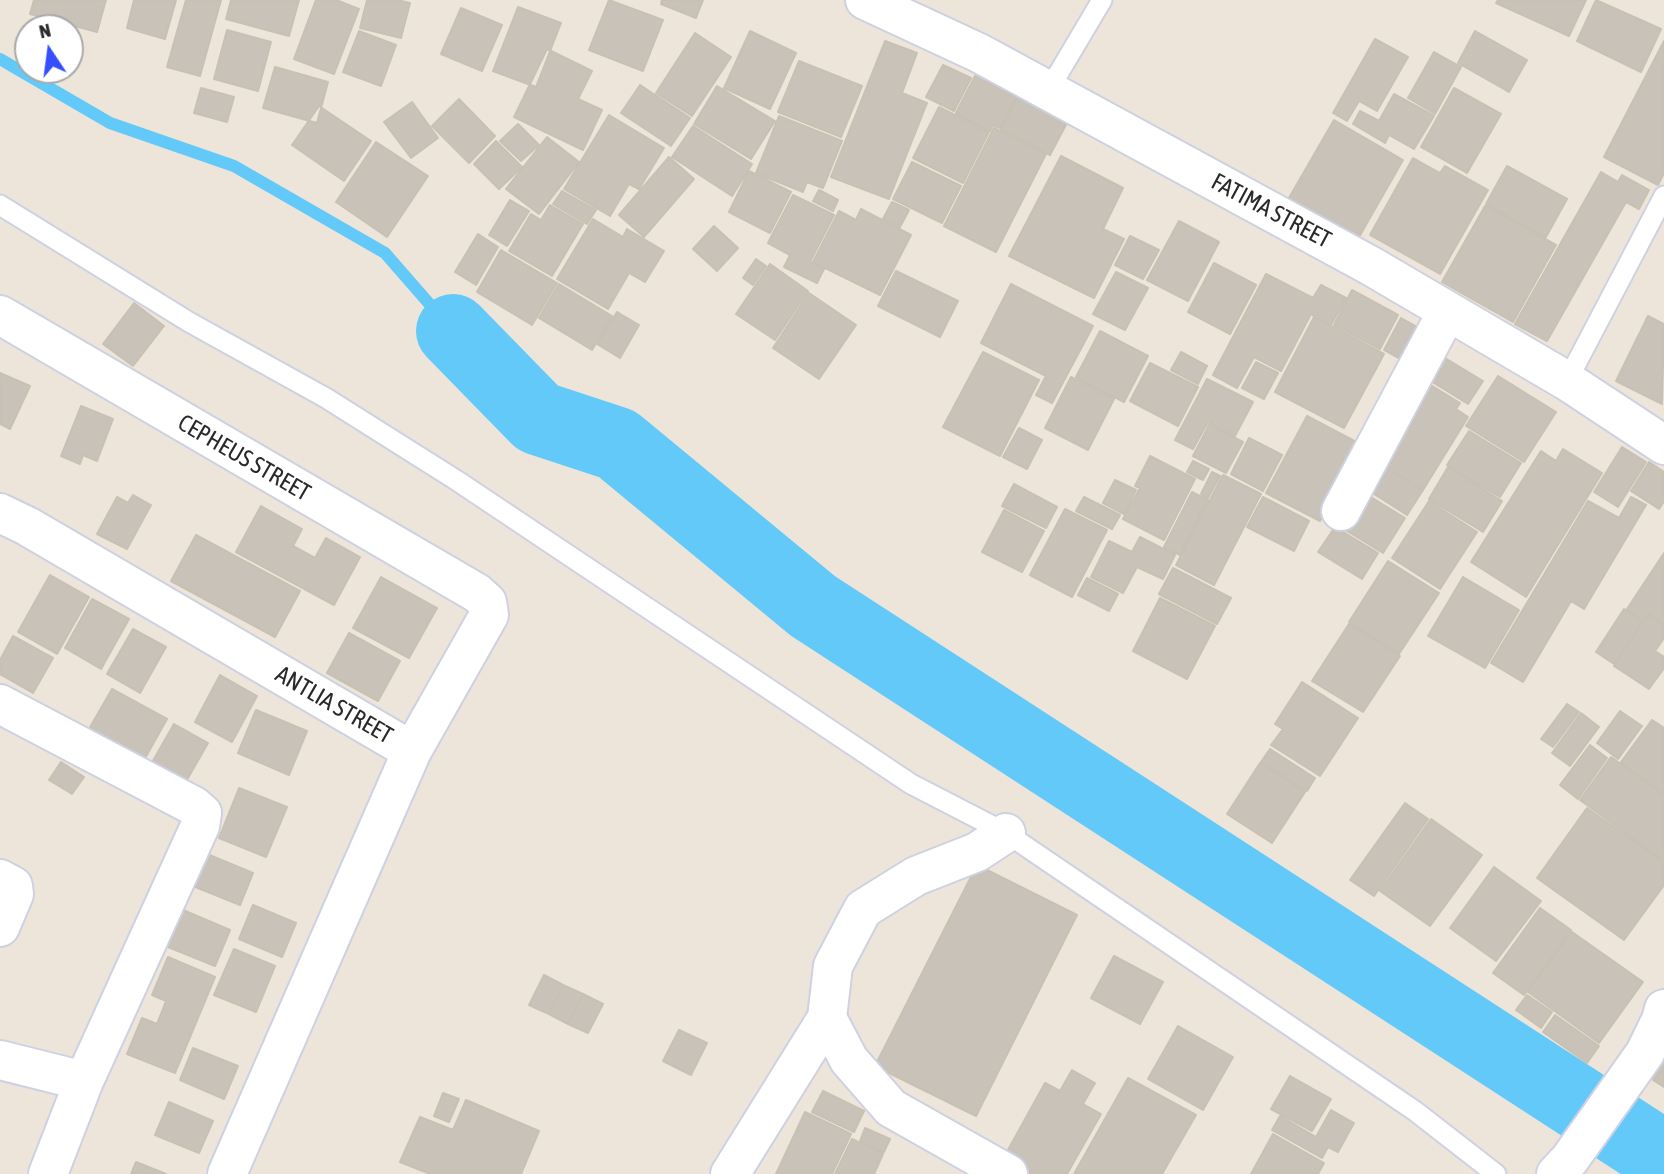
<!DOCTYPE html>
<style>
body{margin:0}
#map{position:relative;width:1664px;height:1174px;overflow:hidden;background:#ede5d9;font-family:"Asap Condensed",sans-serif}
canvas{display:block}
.north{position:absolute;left:14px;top:14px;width:70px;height:70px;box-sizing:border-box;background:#fff;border:2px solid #a9a9a9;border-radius:50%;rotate:347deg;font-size:19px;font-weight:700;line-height:28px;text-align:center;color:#292929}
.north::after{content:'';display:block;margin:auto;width:24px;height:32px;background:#344fff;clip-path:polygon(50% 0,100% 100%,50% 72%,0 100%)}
</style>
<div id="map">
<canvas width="1664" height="1174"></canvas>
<div class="north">N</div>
</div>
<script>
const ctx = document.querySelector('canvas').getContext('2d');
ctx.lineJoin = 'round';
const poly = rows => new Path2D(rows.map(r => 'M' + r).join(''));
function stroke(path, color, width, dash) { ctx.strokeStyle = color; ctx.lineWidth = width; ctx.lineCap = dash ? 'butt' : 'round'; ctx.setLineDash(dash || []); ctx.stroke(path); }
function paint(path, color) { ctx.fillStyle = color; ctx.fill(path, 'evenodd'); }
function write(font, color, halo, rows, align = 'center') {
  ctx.font = font + ' "Asap Condensed",sans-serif'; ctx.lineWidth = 5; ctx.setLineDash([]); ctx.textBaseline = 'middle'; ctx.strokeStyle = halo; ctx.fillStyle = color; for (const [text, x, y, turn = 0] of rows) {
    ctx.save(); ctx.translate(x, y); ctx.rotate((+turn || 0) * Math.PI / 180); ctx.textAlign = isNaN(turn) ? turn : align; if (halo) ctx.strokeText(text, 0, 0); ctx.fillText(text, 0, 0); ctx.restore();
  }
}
stroke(poly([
 [0,59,110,123,234,166,385,253,453,331]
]), '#63c9f8', 12);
stroke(poly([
 [453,331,538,418,617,444,813,606,1664,1158]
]), '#63c9f8', 74);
const building = poly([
 [34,0,106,0,97,32,30,14,34,0],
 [134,0,176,0,165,39,127,28,134,0],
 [186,0,221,0,200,76,167,67,186,0],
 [231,0,299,0,289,36,226,19,231,0],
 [316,0,336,0,359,9,334,74,294,59,316,0],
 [367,0,397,0,410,3,401,38,360,28,367,0],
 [609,0,663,20,643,71,589,50,609,0],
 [662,0,703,0,696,18,661,4,662,0],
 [1498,0,1586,0,1569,36,1496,3,1498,0],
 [1596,0,1661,29,1641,72,1577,41,1596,0],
 [518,7,561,23,536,87,493,71,518,7],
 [461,8,502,25,482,71,441,54,461,8],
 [227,30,271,42,258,91,214,79,227,30],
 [359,31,396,45,381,86,343,72,359,31],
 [750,31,796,53,770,109,724,88,750,31],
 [1475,31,1527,60,1509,92,1458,63,1475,31],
 [695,33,731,57,692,116,656,93,695,33],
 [1375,39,1408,57,1377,111,1359,101,1347,121,1333,113,1375,39],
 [885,41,917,53,902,93,927,103,889,199,831,177,885,41],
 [1664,41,1664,173,1658,185,1604,157,1664,41],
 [547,49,592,71,578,99,602,110,583,150,514,117,547,49],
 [1434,52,1461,67,1435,114,1408,98,1434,52],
 [799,61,862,86,841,137,778,112,799,61],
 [943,65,971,78,954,111,926,97,943,65],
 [275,67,328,82,317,123,263,108,275,67],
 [975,76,1016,97,1000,128,993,125,990,131,956,113,975,76],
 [640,85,690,118,671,146,621,113,640,85],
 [717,86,775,121,751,159,694,124,717,86],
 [201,88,234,97,227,122,194,113,201,88],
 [1454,88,1501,114,1467,173,1421,147,1454,88],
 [1394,94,1434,116,1414,149,1389,135,1385,143,1353,124,1360,111,1379,121,1394,94],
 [1018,96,1068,121,1050,155,1001,129,1018,96],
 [459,99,495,136,469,163,432,126,459,99],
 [412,102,438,138,411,158,384,122,412,102],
 [319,106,371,141,344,181,292,145,319,106],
 [939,107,989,132,963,183,913,158,939,107],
 [609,115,664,148,639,189,629,184,610,216,564,189,609,115],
 [779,116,842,141,823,188,807,182,803,192,756,173,779,116],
 [1334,120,1403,160,1359,237,1289,198,1334,120],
 [518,124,539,145,521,161,500,141,518,124],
 [693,126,752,164,732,196,672,157,693,126],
 [994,128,1046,154,996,252,944,226,994,128],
 [547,137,579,162,539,214,506,189,547,137],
 [496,141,522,167,499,189,474,164,496,141],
 [376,142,428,176,387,237,336,202,376,142],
 [1061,156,1123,188,1103,229,1124,239,1094,298,1009,256,1061,156],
 [669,157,694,179,644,237,619,215,669,157],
 [1413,158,1440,173,1445,166,1488,190,1440,274,1370,235,1413,158],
 [912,162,961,186,942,223,893,199,912,162],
 [1507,166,1567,199,1546,237,1486,204,1507,166],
 [749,171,791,192,770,233,729,212,749,171],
 [1601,172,1618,182,1622,175,1649,190,1639,209,1626,202,1547,341,1515,324,1601,172],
 [819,190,838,200,833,211,813,201,819,190],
 [562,191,596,210,587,224,553,204,562,191],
 [793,195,834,215,810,262,824,269,817,283,784,267,790,255,768,243,793,195],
 [510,200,529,211,507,246,489,235,510,200],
 [892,202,909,210,900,227,883,219,892,202],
 [550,205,583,224,552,276,509,251,531,214,541,220,550,205],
 [1485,206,1556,245,1513,322,1442,282,1485,206],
 [861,209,911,235,880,295,813,262,839,211,856,220,861,209],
 [593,219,623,237,627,229,664,251,645,282,629,273,608,309,557,279,593,219],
 [1179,221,1219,242,1188,301,1147,280,1179,221],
 [714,226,738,248,717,271,693,249,714,226],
 [478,234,498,247,476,285,455,272,478,234],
 [1130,236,1159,250,1143,279,1115,265,1130,236],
 [501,250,557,283,532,325,477,292,501,250],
 [756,259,766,266,753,285,743,278,756,259],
 [1214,263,1256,285,1230,334,1188,312,1214,263],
 [770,264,808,291,775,340,736,314,770,264],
 [896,271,958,301,940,337,878,306,896,271],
 [1116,272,1148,288,1125,330,1093,314,1116,272],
 [1266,274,1313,298,1321,285,1346,298,1331,325,1311,314,1281,371,1254,357,1237,388,1213,375,1266,274],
 [559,284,612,316,592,350,539,318,559,284],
 [1011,284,1093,326,1052,403,1036,395,1046,376,981,343,1011,284],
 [1352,290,1398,315,1380,349,1334,325,1352,290],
 [809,293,856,325,819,379,773,348,809,293],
 [134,303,164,326,133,366,103,344,134,303],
 [617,312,639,325,620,358,597,344,617,312],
 [1648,316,1664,324,1662,404,1616,381,1648,316],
 [1314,317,1384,354,1344,428,1275,392,1314,317],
 [1401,318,1419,328,1402,360,1384,350,1401,318],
 [1100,331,1148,356,1124,402,1076,377,1100,331],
 [983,352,1039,380,1000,456,943,427,983,352],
 [1181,352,1207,366,1198,384,1171,370,1181,352],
 [1440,355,1483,381,1468,404,1426,378,1440,355],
 [1256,362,1278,373,1264,399,1242,388,1256,362],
 [1150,363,1198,387,1178,426,1130,401,1150,363],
 [0,373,30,386,10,429,0,424,0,373],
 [1498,376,1556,412,1524,462,1466,426,1498,376],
 [1071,377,1114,399,1088,450,1045,428,1071,377],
 [1207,379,1253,402,1235,436,1208,422,1193,449,1175,440,1207,379],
 [1424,381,1460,403,1456,409,1468,417,1423,490,1382,465,1424,381],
 [81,406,113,419,97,461,83,455,80,464,61,456,81,406],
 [1307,416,1360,444,1320,521,1266,493,1307,416],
 [1209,425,1243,442,1226,473,1193,456,1209,425],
 [1019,428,1042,440,1027,469,1003,457,1019,428],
 [1469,431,1521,463,1500,497,1447,465,1469,431],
 [1249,438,1282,455,1263,491,1231,474,1249,438],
 [1622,447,1646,462,1618,507,1594,492,1622,447],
 [1563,449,1602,473,1526,597,1471,562,1541,451,1556,461,1563,449],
 [1150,456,1195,479,1164,540,1123,519,1140,488,1135,486,1150,456],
 [1193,461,1209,469,1203,480,1187,472,1193,461],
 [1649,462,1664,472,1664,501,1659,509,1631,491,1649,462],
 [1378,463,1423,490,1407,515,1363,487,1378,463],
 [1448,467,1502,501,1483,532,1429,499,1448,467],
 [1212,472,1220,476,1208,498,1201,494,1212,472],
 [1223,475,1261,494,1214,585,1176,565,1223,475],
 [1115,480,1136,490,1124,514,1103,503,1115,480],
 [1014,484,1057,507,1046,528,1002,506,1014,484],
 [1361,491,1405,518,1383,553,1339,526,1361,491],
 [1192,492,1208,500,1180,555,1164,547,1192,492],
 [133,495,151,505,127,549,97,534,117,497,128,503,133,495],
 [1084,497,1120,515,1112,529,1076,511,1084,497],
 [1263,497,1309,521,1294,551,1247,527,1263,497],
 [1631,497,1646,505,1584,609,1571,601,1523,682,1491,663,1588,501,1619,518,1631,497],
 [1429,501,1477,532,1440,589,1392,558,1429,501],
 [261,506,302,529,293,546,315,558,326,538,360,557,334,605,236,552,261,506],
 [1065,509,1107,530,1072,597,1030,575,1065,509],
 [1004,510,1044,531,1022,572,982,552,1004,510],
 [1335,527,1378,553,1362,579,1318,552,1335,527],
 [196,535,300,591,275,637,171,581,196,535],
 [1140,537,1175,555,1163,579,1137,567,1123,593,1091,577,1109,541,1132,552,1140,537],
 [1664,553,1664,624,1648,613,1644,621,1627,609,1664,553],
 [1388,561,1439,593,1399,654,1349,622,1388,561],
 [1173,568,1231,598,1217,624,1159,594,1173,568],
 [50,575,89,597,57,654,18,632,50,575],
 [381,577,437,608,409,658,353,628,381,577],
 [1463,577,1519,610,1485,668,1428,636,1463,577],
 [1087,578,1118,594,1109,611,1078,595,1087,578],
 [1160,598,1215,626,1187,679,1133,651,1160,598],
 [92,599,129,619,101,669,65,648,92,599],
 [1624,609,1642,622,1614,664,1596,652,1624,609],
 [1648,615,1664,625,1664,638,1655,651,1664,657,1664,668,1649,689,1614,666,1648,615],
 [1349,624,1400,656,1363,712,1312,681,1349,624],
 [133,629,166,647,140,693,107,674,133,629],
 [349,633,400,661,378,701,327,673,349,633],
 [13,636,53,658,33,693,0,674,0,660,13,636],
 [220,675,257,696,232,742,195,722,220,675],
 [1302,682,1358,718,1320,776,1271,745,1283,729,1275,724,1302,682],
 [112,689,167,719,144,760,89,729,112,689],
 [1567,704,1579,712,1553,747,1541,739,1567,704],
 [256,710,307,731,289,775,238,753,256,710],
 [1620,711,1642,726,1618,759,1597,743,1620,711],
 [1581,713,1599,727,1570,766,1552,753,1581,713],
 [1652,720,1664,728,1664,794,1621,762,1652,720],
 [174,724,208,743,184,785,150,766,174,724],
 [1590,745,1607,758,1578,799,1560,785,1590,745],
 [1270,749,1315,778,1307,791,1261,762,1270,749],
 [1611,757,1664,795,1664,861,1580,800,1611,757],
 [61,762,84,777,72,794,49,780,61,762],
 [1260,763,1305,792,1272,843,1227,814,1260,763],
 [239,788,287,807,266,857,219,838,239,788],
 [1405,803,1428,819,1374,896,1350,880,1405,803],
 [1587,808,1664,863,1664,885,1624,940,1537,878,1587,808],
 [1431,819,1482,855,1430,926,1380,891,1431,819],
 [207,854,253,873,240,905,193,886,207,854],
 [977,865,1077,915,976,1116,875,1066,977,865],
 [1494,867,1541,901,1496,961,1450,928,1494,867],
 [253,905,296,923,282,957,239,939,253,905],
 [1540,908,1571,930,1524,995,1493,973,1540,908],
 [183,910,230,930,215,966,168,947,183,910],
 [1572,932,1643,982,1599,1043,1528,992,1572,932],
 [234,949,275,966,256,1012,214,995,234,949],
 [1114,956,1163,982,1140,1024,1091,998,1114,956],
 [168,957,215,977,175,1073,127,1054,142,1018,157,1024,166,1001,152,995,168,957],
 [544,975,563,985,549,1014,529,1005,544,975],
 [563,985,583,994,568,1024,549,1014,563,985],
 [583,994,603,1004,588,1033,568,1024,583,994],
 [1527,995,1552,1012,1541,1028,1516,1010,1527,995],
 [1555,1015,1599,1046,1587,1063,1543,1032,1555,1015],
 [1178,1026,1233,1057,1203,1110,1148,1079,1178,1026],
 [679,1030,707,1043,691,1075,663,1061,679,1030],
 [193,1048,238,1066,224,1099,180,1080,193,1048],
 [1664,1061,1664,1087,1653,1080,1664,1061],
 [1072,1070,1095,1083,1083,1104,1101,1114,1067,1174,1029,1174,1003,1159,1045,1083,1060,1091,1072,1070],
 [1290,1076,1331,1099,1312,1131,1271,1109,1290,1076],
 [1128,1078,1196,1115,1162,1174,1074,1174,1128,1078],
 [823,1091,864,1111,854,1132,812,1112,823,1091],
 [443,1093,459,1099,449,1122,434,1116,443,1093],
 [466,1100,539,1131,521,1174,430,1174,400,1162,420,1117,453,1130,466,1100],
 [169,1102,213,1121,199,1153,155,1135,169,1102],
 [1331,1110,1354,1123,1338,1152,1328,1147,1322,1158,1272,1130,1280,1116,1316,1137,1331,1110],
 [805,1112,851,1134,832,1174,776,1174,805,1112],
 [865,1128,890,1139,884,1152,860,1141,865,1128],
 [1273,1134,1324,1163,1318,1174,1251,1174,1273,1134],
 [852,1139,883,1154,874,1174,835,1174,852,1139],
 [136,1162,166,1174,131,1174,136,1162]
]);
paint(building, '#c8c2b9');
stroke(building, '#c8c1b3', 2);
const service = poly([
 [1048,91,1102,0],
 [0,205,189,322,326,398,456,480,911,784,1006,833,1415,1111,1496,1174],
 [1567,381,1664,196]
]);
const minor = poly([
 [0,315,477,593,487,602,489,615,412,751],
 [1341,511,1447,312],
 [0,513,27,526,412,751,227,1174],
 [0,704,194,806,202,813,200,826,84,1081,48,1174],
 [0,879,13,886,14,894,0,927],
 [827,1018,849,1060,891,1108,1008,1174],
 [0,1060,84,1081],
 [730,1174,827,1018,833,966,863,909,916,876,977,852,1006,833],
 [1556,1174,1570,1159,1645,1053,1661,1020,1664,1009]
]);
const tertiary = poly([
 [865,0,979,53,1371,266,1567,381,1664,445]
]);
stroke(service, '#ced1e3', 23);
stroke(minor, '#ced1e3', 42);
stroke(tertiary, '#ced1e3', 42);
stroke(service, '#fff', 19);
stroke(minor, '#fff', 38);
stroke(tertiary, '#fff', 38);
write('24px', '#292929', '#fff', [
 ["FATIMA STREET",1271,211,28],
 ["CEPHEUS STREET",244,458,30],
 ["ANTLIA STREET",334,705,30]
]);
</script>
